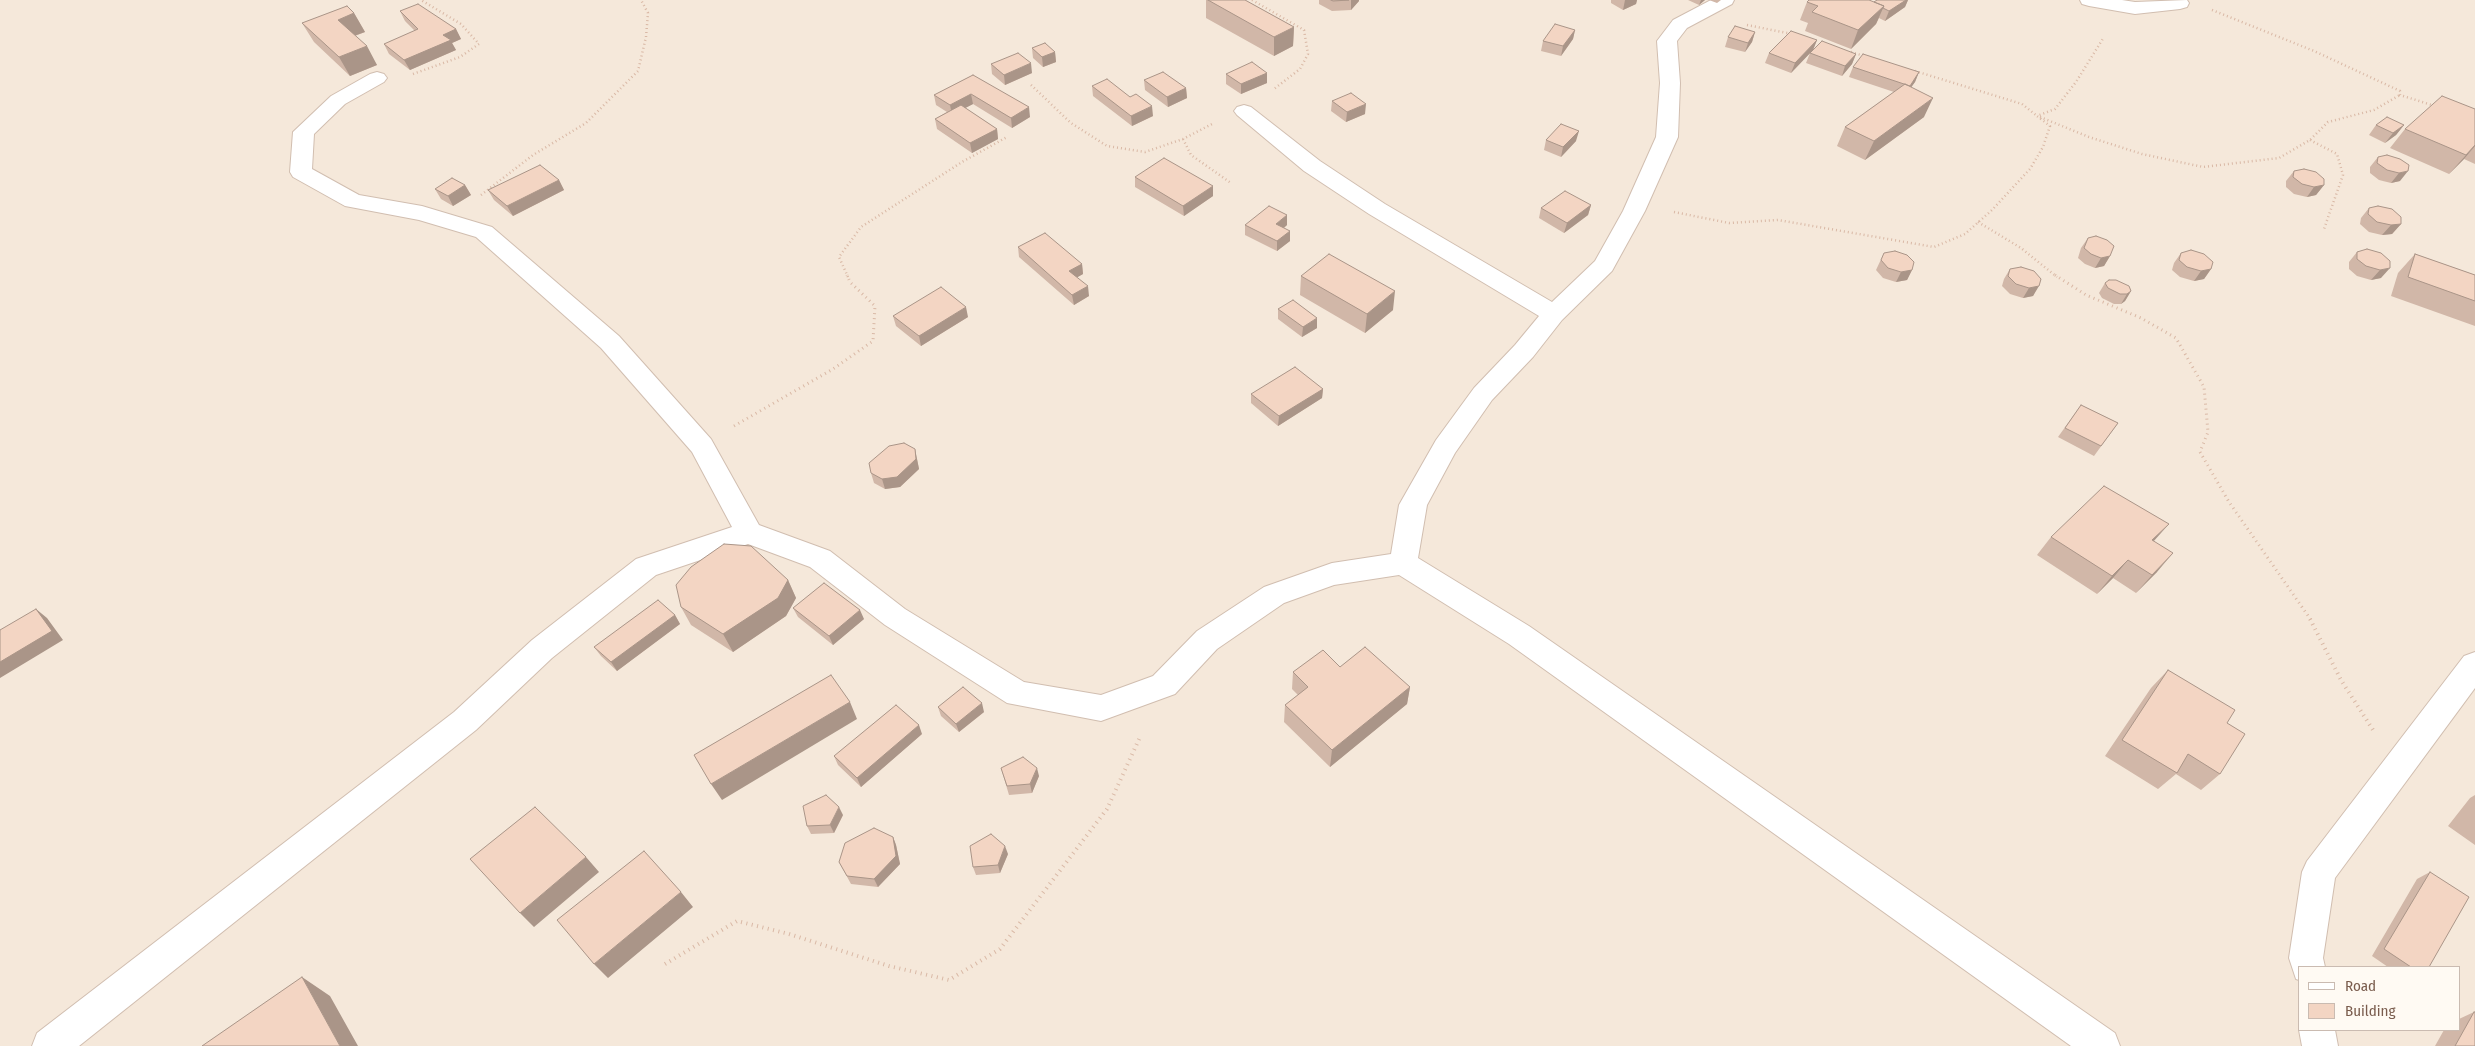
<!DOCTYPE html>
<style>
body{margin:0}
#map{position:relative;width:2475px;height:1046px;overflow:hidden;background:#fdf6ec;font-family:"Fira Sans Condensed",sans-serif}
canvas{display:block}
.legend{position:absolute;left:2298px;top:966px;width:162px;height:65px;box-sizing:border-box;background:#fffaf3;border:1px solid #cabbb1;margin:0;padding:6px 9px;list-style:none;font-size:15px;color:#7a5c4d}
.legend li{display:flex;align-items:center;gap:10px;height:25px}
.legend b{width:25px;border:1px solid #cabbb1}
</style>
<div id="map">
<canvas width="2475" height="1046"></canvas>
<ul class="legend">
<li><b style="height:6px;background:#fff"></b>Road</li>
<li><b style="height:14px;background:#f3d5c3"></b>Building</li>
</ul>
</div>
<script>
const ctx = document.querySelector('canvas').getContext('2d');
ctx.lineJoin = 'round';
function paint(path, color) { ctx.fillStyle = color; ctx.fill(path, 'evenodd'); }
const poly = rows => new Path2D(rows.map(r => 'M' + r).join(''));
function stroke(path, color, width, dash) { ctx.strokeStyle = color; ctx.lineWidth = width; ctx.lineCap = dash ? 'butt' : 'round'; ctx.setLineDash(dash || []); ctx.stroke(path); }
paint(poly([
 [0,0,2475,0,2475,1046,0,1046],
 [2299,967,2459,967,2459,1030,2299,1030]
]), '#f5e8da');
const street = poly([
 [1711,0,1734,0,1732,4,1687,28,1677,41,1680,83,1678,137,1645,211,1612,271,1562,320,1533,357,1492,400,1455,453,1427,505,1418,558,1529,626,2115,1033,2120,1046,2071,1046,1509,644,1399,575,1334,585,1284,603,1217,649,1175,694,1101,721,1007,703,885,625,810,567,748,544,656,575,552,658,476,730,79,1046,32,1046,37,1033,454,712,532,640,636,559,732,527,692,452,601,348,476,237,419,220,345,206,293,177,290,172,293,132,331,96,370,74,377,72,384,74,387,78,384,82,345,104,314,134,312,169,359,195,422,206,492,227,619,336,711,439,759,525,830,551,905,609,1024,682,1101,695,1153,676,1197,631,1264,587,1332,563,1391,554,1399,505,1436,440,1474,388,1515,345,1539,316,1369,214,1304,171,1237,115,1234,111,1237,107,1244,105,1251,107,1320,161,1385,204,1552,302,1595,261,1623,211,1656,137,1660,83,1657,41,1673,20,1711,0],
 [2080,0,2122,0,2135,2,2187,0,2189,3,2187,7,2180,9,2135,14,2089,6,2082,4,2080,0],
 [2475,652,2475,688,2335,878,2323,958,2325,967,2299,967,2299,980,2296,979,2289,958,2302,872,2307,861,2464,656,2475,652],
 [2299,1030,2335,1030,2338,1046,2302,1046,2299,1030]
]);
stroke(street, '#d1beb0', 2);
stroke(poly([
 [1252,0,1304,30,1308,54,1300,69,1274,89],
 [2212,10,2314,51,2400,91,2400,95,2435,106],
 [1747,25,1792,34],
 [1851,52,1864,56],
 [1915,71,2022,104,2037,116],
 [413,74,460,57,479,44,461,24,421,0],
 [1031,85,1071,123,1107,146,1145,152,1183,139,1212,124],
 [2040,117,2089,137,2142,154,2203,167,2279,158,2310,140,2328,122,2374,110,2400,95],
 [1183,139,1191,155,1231,183],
 [2310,140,2337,154,2343,175,2324,229],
 [481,195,533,155,586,123,638,71,646,37,648,13,641,0],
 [1674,212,1729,223,1778,220,1934,247,1965,234,1992,210,2030,169,2043,147,2050,126,2037,116,2055,109,2076,82,2104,37],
 [1978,222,2021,248,2057,277],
 [848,277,839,257,861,227,962,162,1007,137]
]), '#d9b8a5', 2.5, [1, 3]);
stroke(poly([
 [2055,275,2086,295,2141,318,2176,338,2204,387,2208,432,2200,452,2229,502,2311,620],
 [734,426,833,369,873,341,875,306,850,282,847,275]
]), '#d9b8a5', 3, [1, 4]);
stroke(poly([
 [2310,619,2341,680,2373,730],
 [665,964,737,921,789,934,889,966,949,980,1000,949,1107,809,1140,737]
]), '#d9b8a5', 4, [1, 4.5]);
paint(street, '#fff');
paint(poly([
 [1206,0,1245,0,1294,27,1293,46,1274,56,1206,18],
 [1319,0,1359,0,1359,1,1351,10,1332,11,1319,4],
 [1611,0,1637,0,1636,4,1623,10,1611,3],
 [1688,0,1705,0,1699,5],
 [1709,0,1721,0,1717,3],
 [1877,0,1908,0,1905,7,1885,21,1879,18,1876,24,1851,49,1805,31,1808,23,1800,20,1807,2,1874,2],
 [400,11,456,29,461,39,452,43,456,50,410,70,389,54,384,44,415,31,405,21],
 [354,13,365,32,355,36,377,65,350,76,314,42,302,23],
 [1575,30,1573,39,1561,56,1541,51,1543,41],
 [1755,32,1752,42,1745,52,1725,47,1728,37],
 [1817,40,1813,50,1791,73,1765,63,1769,53],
 [1032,48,1055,52,1056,62,1043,67,1033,58],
 [1810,53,1856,54,1852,64,1842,76,1806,63],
 [991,64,1032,73,1005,85,992,74],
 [1853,67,1919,72,1915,82,1911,87,1924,117,1865,160,1837,146,1845,127,1894,92,1849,77],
 [1267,73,1267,83,1241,94,1226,84,1226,74],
 [973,75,1030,117,1012,128,973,104,965,108,997,129,998,139,972,153,937,129,935,119,947,112,936,105,934,95],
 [1144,80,1186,88,1187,98,1168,107,1145,90],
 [1092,86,1153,116,1132,126,1093,96],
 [1332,101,1365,114,1346,122,1331,111],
 [2475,109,2475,164,2464,159,2449,174,2390,148,2405,129],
 [2376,125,2404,125,2396,135,2385,143,2369,135],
 [1546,140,1576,141,1561,157,1544,150],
 [2378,157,2400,159,2400,181,2391,183,2379,180,2370,173,2370,167],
 [2294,171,2324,185,2316,195,2307,197,2294,194,2286,187,2286,181],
 [1135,177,1213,196,1184,216,1135,187],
 [559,180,564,190,513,216,494,200,488,190],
 [465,185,471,195,453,206,441,199,435,189],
 [1591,205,1588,215,1564,233,1539,218,1541,208],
 [2369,208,2401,224,2392,234,2382,235,2369,232,2360,224,2361,218],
 [1245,225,1287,225,1284,228,1290,241,1277,251,1245,235],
 [2088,238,2110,256,2104,266,2095,268,2085,264,2078,258,2081,248],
 [1018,247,1082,264,1083,274,1077,277,1089,296,1074,305,1019,257],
 [2357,252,2381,253,2381,278,2371,280,2357,276,2349,269,2349,262],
 [1884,253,1912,270,1907,280,1896,282,1883,278,1876,270],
 [2181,253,2211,269,2204,279,2194,281,2180,277,2172,270,2174,263],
 [2415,254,2475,275,2475,326,2391,296,2398,273],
 [2010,269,2041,279,2033,296,2023,298,2010,294,2002,286,2004,279],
 [1301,276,1393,310,1365,333,1300,295],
 [2105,283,2131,291,2125,301,2121,304,2114,304,2102,298,2099,293],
 [1278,309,1317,328,1302,337,1278,319],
 [893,316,968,317,921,346,896,326],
 [1323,389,1322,398,1278,426,1251,403,1251,394],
 [2081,405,2118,423,2094,456,2058,437],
 [917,459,919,469,900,487,885,489,874,483,871,473],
 [2051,537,2154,541,2157,572,2136,593,2113,578,2097,594,2037,555],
 [788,580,796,598,786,616,733,652,691,625,681,607],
 [793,608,864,619,833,645,798,617],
 [675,615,680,624,617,671,601,656,594,647],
 [1340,667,1410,687,1407,704,1330,767,1284,722,1285,705,1298,695,1292,689,1293,672],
 [2168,670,2227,723,2220,774,2201,790,2176,774,2158,789,2105,756,2151,688],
 [938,707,984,712,959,732,941,716],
 [922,734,861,787,838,765,834,756],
 [1001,768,1039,776,1032,793,1009,795],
 [2475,795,2475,845,2448,826,2470,798],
 [843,815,834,833,811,834,807,826],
 [893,837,896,845,900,864,878,887,851,884,839,862],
 [1008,854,1000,873,976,875,973,867],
 [2430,872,2429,967,2388,967,2372,956,2417,879],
 [2474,1012,2475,1046,2435,1046,2444,1030,2459,1030,2459,1019]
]), '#d1b7a8');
paint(poly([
 [1351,0,1359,0,1359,1,1351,10],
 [1625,0,1637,0,1636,4,1623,10],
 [1701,0,1705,0,1699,5],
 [1906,0,1908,0,1905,7,1885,21,1889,11],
 [1884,6,1876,24,1851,49,1858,30],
 [354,13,365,32,348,38,338,20],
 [1294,27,1293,46,1274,56,1274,37],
 [456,29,461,39,452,43,456,50,410,70,404,60,443,35],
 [1575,30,1573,39,1561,56,1563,46],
 [1755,32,1752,42,1745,52,1748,43],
 [1817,40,1813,50,1791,73,1795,63],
 [367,46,377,65,350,76,339,57],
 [1055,52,1056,62,1043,67,1042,57],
 [1856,54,1852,64,1842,76,1845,66],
 [1031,63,1032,73,1005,85,1004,75],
 [1919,72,1915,82,1905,96,1910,86],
 [1267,73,1267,83,1241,94,1241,84],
 [1186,88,1187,98,1168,107,1167,97],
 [971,94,973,104,952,115,950,105],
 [1933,98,1924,117,1865,160,1874,141],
 [1366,104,1365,114,1346,122,1347,112],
 [1152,106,1153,116,1132,126,1131,116],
 [1029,107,1030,117,1012,128,1011,118],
 [2404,125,2396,135,2385,143,2393,133],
 [997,129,998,139,972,153,970,143],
 [1579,131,1576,141,1561,157,1563,147],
 [2475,145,2475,146,2464,159,2449,174,2466,155],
 [2408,171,2400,181,2391,183,2399,173],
 [559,180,564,190,513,216,507,206],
 [465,185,471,195,453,206,448,196],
 [2324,185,2316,195,2307,197,2314,187],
 [1213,186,1213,196,1184,216,1183,206],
 [1591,205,1588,215,1564,233,1567,223],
 [1287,215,1287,225,1276,234,1276,224],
 [2401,224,2392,234,2382,235,2391,225],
 [1290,231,1290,241,1277,251,1277,241],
 [2110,256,2104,266,2095,268,2101,258],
 [1082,264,1083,274,1071,281,1069,271],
 [2390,268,2381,278,2371,280,2380,270],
 [2211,269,2204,279,2194,281,2201,271],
 [1912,270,1907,280,1896,282,1901,272],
 [1088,286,1089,296,1074,305,1072,295],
 [2039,286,2033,296,2023,298,2029,288],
 [1395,291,1393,310,1365,333,1367,314],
 [2131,291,2125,301,2121,304,2127,294],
 [966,307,968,317,921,346,919,336],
 [1317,318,1317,328,1302,337,1303,327],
 [1323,389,1322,398,1278,426,1279,416],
 [915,449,919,469,900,487,885,489,882,479],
 [2169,524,2153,542,2152,540],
 [2173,553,2157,572,2136,593,2152,575],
 [2128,560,2113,578,2097,594,2112,576],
 [788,580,796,598,786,616,733,652,723,634],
 [36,609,47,618,63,640,0,678,0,662],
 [860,610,864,619,833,645,829,636],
 [675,615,680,624,617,671,611,662],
 [1410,687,1407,704,1330,767,1332,750],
 [850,702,857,719,722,800,711,784],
 [982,703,984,712,959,732,956,724],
 [919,725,922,734,861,787,857,778],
 [1037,768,1039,776,1032,793,1030,784],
 [839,807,843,815,834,833,830,825],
 [893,837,896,845,900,864,878,887,874,879],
 [1005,846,1008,854,1000,873,998,865],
 [586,857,599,872,534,927,520,913],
 [681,892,693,907,608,978,594,964],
 [302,977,330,996,358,1046,340,1046]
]), '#aa9588');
const building = poly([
 [1208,0,1245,0,1294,27,1274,37,1208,0],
 [1331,0,1349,0,1333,1,1331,0],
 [1809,0,1869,0,1884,6,1858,30,1812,12,1818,6,1807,2,1809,0],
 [1877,0,1906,0,1889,11,1883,8,1884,6,1874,2,1877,0],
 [418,4,456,29,443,35,451,40,404,60,384,44,418,29,400,11,418,4],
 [347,6,354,13,338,20,367,46,339,57,302,23,347,6],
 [1555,24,1575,30,1563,46,1543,41,1555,24],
 [1735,26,1755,32,1748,43,1728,37,1735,26],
 [1791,31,1817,40,1795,63,1769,53,1791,31],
 [1822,41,1856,54,1845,66,1810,53,1822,41],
 [1045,43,1055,52,1042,57,1032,48,1045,43],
 [1018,53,1031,63,1004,75,991,64,1018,53],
 [1863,54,1919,72,1910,86,1853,67,1863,54],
 [1252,62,1267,73,1241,84,1226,74,1252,62],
 [1163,72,1186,88,1167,97,1144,80,1163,72],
 [973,75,1029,107,1011,118,971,94,950,105,934,95,973,75],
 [1107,79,1130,97,1136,94,1152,106,1131,116,1092,86,1107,79],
 [1905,84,1933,98,1874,141,1845,127,1905,84],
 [1351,93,1366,104,1347,112,1332,101,1351,93],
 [2442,96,2475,109,2475,145,2466,155,2405,129,2442,96],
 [961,105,997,129,970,143,935,119,961,105],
 [2387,117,2404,125,2393,133,2376,125,2387,117],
 [1561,124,1579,131,1563,147,1546,140,1561,124],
 [2387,155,2400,159,2409,165,2408,171,2399,173,2387,170,2377,163,2378,157,2387,155],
 [1164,158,1213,186,1183,206,1135,177,1164,158],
 [540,165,559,180,507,206,488,190,540,165],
 [2304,169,2316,172,2324,179,2324,185,2314,187,2302,184,2293,177,2294,171,2304,169],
 [452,178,465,185,448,196,435,189,452,178],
 [1565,191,1591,205,1567,223,1541,208,1565,191],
 [1269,206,1287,215,1276,224,1290,231,1277,241,1245,225,1269,206],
 [2378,206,2392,209,2401,217,2401,224,2391,225,2377,222,2368,214,2369,208,2378,206],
 [1045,233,1082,264,1069,271,1088,286,1072,295,1018,247,1045,233],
 [2096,236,2107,240,2114,246,2110,256,2101,258,2091,254,2084,248,2088,238,2096,236],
 [2367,249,2381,253,2390,261,2390,268,2380,270,2366,266,2357,259,2357,252,2367,249],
 [2191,250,2204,254,2213,262,2211,269,2201,271,2187,267,2179,260,2181,253,2191,250],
 [1895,251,1907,255,1914,262,1912,270,1901,272,1888,268,1881,260,1884,253,1895,251],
 [1329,254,1395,291,1367,314,1301,276,1329,254],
 [2415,254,2475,275,2475,301,2408,277,2415,254],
 [2021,267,2034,271,2041,279,2039,286,2029,288,2016,284,2008,276,2010,269,2021,267],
 [2109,280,2116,280,2129,286,2131,291,2127,294,2120,294,2108,288,2105,283,2109,280],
 [941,287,966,307,919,336,893,316,941,287],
 [1293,300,1317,318,1303,327,1278,309,1293,300],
 [1295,367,1323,389,1279,416,1251,394,1295,367],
 [2081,405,2118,423,2101,446,2065,428,2081,405],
 [904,443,915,449,916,459,897,477,882,479,871,473,869,463,889,446,904,443],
 [2104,486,2169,524,2152,540,2173,553,2152,575,2128,560,2112,576,2051,537,2104,486],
 [724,544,751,546,788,580,778,598,723,634,681,607,676,585,691,567,724,544],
 [824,583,860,610,829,636,793,608,824,583],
 [658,600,675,615,611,662,594,647,658,600],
 [36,609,52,631,0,662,0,630,36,609],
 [1365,647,1410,687,1332,750,1285,705,1308,687,1293,672,1323,650,1340,667,1365,647],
 [2168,670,2235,710,2227,723,2245,734,2220,774,2188,754,2177,773,2122,740,2168,670],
 [831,675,850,702,711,784,694,755,831,675],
 [963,687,982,703,956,724,938,707,963,687],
 [896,705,919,725,857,778,834,756,896,705],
 [1023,757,1037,768,1030,784,1007,786,1001,768,1023,757],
 [826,795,839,807,830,825,807,826,803,806,826,795],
 [535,807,586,857,520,913,470,859,535,807],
 [874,828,893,837,896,856,874,879,847,876,839,862,845,843,874,828],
 [991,834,1005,846,998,865,973,867,970,846,991,834],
 [644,851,681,892,594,964,557,920,644,851],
 [2430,872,2469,897,2429,967,2411,967,2384,949,2430,872],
 [302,977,340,1046,202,1046,302,977],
 [2474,1012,2475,1012,2475,1046,2455,1046,2474,1012]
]);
paint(building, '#f3d5c3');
stroke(building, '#aa9588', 1);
</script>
